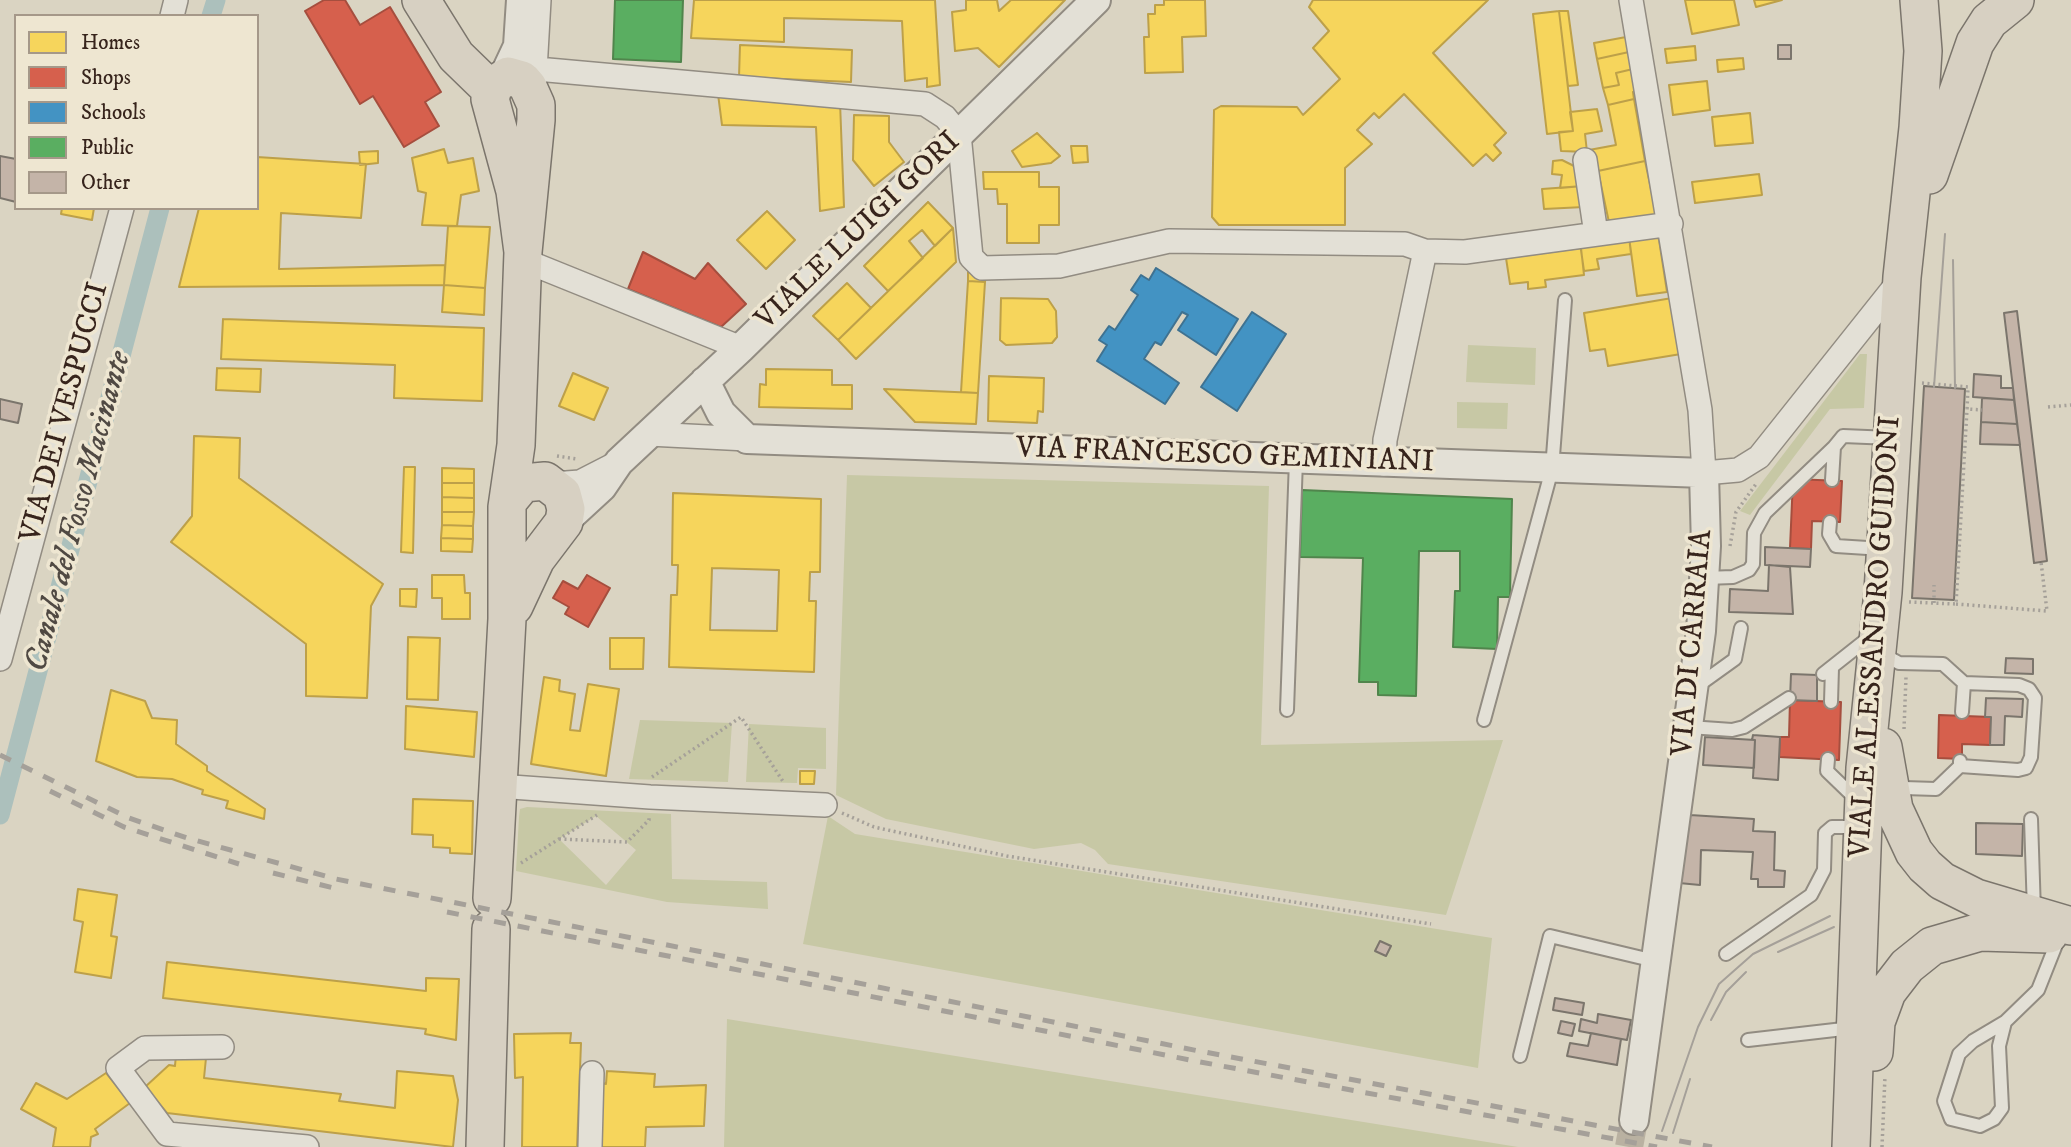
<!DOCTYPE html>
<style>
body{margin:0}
#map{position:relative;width:2071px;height:1147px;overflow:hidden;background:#dad4c2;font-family:"IM FELL DW Pica",serif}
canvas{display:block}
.legend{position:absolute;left:14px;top:14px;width:245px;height:196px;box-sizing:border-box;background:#eee6d1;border:2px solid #a59889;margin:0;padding:9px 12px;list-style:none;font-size:21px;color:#37241c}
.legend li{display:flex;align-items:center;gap:14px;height:35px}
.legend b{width:35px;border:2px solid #a59889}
</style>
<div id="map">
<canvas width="2071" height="1147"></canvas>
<ul class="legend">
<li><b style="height:19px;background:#f6d55c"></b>Homes</li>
<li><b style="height:19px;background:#d6604d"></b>Shops</li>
<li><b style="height:19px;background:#4393c3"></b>Schools</li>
<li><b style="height:19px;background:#5aae61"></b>Public</li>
<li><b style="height:19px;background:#c4b4a8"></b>Other</li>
</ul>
</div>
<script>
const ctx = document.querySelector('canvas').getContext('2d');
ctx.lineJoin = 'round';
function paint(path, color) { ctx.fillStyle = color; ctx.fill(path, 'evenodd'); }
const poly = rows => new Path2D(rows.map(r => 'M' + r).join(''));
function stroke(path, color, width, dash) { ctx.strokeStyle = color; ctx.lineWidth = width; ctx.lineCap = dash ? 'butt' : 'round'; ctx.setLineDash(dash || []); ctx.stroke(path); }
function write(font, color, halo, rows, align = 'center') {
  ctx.font = font + ' "IM FELL DW Pica",serif'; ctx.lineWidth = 7; ctx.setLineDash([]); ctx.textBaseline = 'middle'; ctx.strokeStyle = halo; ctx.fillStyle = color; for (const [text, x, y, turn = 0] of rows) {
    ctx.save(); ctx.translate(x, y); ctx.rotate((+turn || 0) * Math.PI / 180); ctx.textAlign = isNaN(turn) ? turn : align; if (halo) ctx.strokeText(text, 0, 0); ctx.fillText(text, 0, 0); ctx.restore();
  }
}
paint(poly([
 [1468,345,1536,348,1535,385,1466,382],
 [1860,354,1867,354,1864,408,1830,409,1750,515,1740,511],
 [1457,402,1508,403,1507,429,1457,428],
 [847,475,1269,486,1261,745,1503,740,1446,915,1108,864,1095,850,1081,843,1034,849,886,819,836,795],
 [640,720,732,723,728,782,629,779],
 [749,724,826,728,826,769,798,768,797,783,746,782],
 [527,807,671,814,672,879,767,882,768,909,667,902,516,871,519,817,520,809],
 [596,816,636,850,606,885,559,839],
 [828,816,855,834,1492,938,1478,1068,803,944],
 [727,1019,1518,1147,724,1147]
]), '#c7c8a5');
const homes = poly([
 [694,0,935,0,940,85,927,87,927,78,905,81,902,21,784,18,784,42,691,38,694,0],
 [966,0,997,0,999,11,1011,0,1065,0,999,67,978,48,955,51,952,12,966,10,966,0],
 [1164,0,1205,0,1206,36,1182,37,1183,72,1145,73,1144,37,1149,37,1148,14,1155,14,1155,5,1164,5,1164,0],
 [1313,0,1488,0,1433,53,1506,133,1494,145,1501,153,1493,161,1486,154,1473,166,1404,94,1379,118,1374,113,1357,130,1372,144,1345,168,1345,225,1219,225,1212,217,1214,110,1221,106,1297,107,1303,115,1340,79,1313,48,1329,31,1309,7,1313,0],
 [1685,0,1734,0,1739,25,1692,34,1685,0],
 [1754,0,1782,0,1756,7,1754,0],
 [1559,11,1573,131,1547,134,1533,14,1559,11],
 [1559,11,1568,11,1578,85,1568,86,1559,11],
 [1626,37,1629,52,1597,59,1594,43,1626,37],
 [740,45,852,50,851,82,739,77,740,45],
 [1695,46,1696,60,1667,63,1665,49,1695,46],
 [1629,52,1633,69,1616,73,1619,85,1603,88,1597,59,1629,52],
 [1743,58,1744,69,1718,72,1717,60,1743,58],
 [1633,69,1638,90,1633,92,1634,99,1608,105,1603,88,1619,85,1616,73,1633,69],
 [1707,81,1710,110,1673,115,1669,85,1707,81],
 [718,94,840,102,844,207,820,211,816,127,722,125,718,94],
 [1634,99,1645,161,1593,172,1589,150,1616,145,1608,105,1634,99],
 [1597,109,1602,131,1585,134,1587,152,1561,151,1559,132,1573,131,1570,112,1597,109],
 [1750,113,1753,143,1715,146,1712,117,1750,113],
 [854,115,889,116,889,142,904,162,874,186,853,160,854,115],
 [1037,133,1060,156,1051,163,1022,167,1012,151,1037,133],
 [1071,146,1087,146,1088,162,1073,163,1071,146],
 [444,149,448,163,473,158,479,191,461,195,457,226,422,225,426,193,418,191,412,158,444,149],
 [378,151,378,163,360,165,359,152,378,151],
 [257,157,366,164,361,218,281,213,279,269,445,265,444,285,179,287,199,208,257,208,257,157],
 [1562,160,1580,169,1583,186,1560,188,1562,175,1552,174,1553,161,1562,160],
 [1645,161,1657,217,1610,227,1598,171,1645,161],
 [983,172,1039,172,1039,187,1059,187,1059,225,1039,225,1039,243,1007,243,1007,204,998,204,997,189,984,189,983,172],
 [1759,174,1762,195,1695,203,1692,182,1759,174],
 [1583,186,1584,207,1544,209,1542,189,1583,186],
 [928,202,953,228,935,246,922,230,909,241,923,258,888,291,864,266,928,202],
 [62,208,94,208,92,220,61,214,62,208],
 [767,211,795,240,766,269,737,240,767,211],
 [448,226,490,227,485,288,444,285,448,226],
 [953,228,956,262,856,359,838,340,953,228],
 [1658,233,1667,292,1637,296,1629,237,1658,233],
 [1629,237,1631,254,1597,259,1599,269,1584,271,1580,243,1629,237],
 [1581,248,1584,275,1545,280,1546,287,1528,289,1528,282,1510,284,1506,258,1581,248],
 [968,272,986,274,985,282,968,281,968,272],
 [968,281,985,282,978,393,961,392,968,281],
 [847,283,871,308,838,340,813,316,847,283],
 [444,285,485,288,484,315,442,312,444,285],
 [1001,298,1048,299,1056,311,1057,337,1052,343,1006,345,1000,340,1001,298],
 [1672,298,1681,354,1608,366,1605,349,1590,351,1584,313,1672,298],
 [223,319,484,328,482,401,394,398,395,365,221,359,223,319],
 [217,368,261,369,260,392,216,390,217,368],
 [766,369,832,370,832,385,852,385,852,409,759,407,760,384,766,385,766,369],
 [573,373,608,388,594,420,559,406,573,373],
 [989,376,1044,378,1043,412,1038,411,1037,423,988,421,989,376],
 [884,389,978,393,976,424,915,422,884,389],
 [194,436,240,438,239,478,383,584,371,606,367,698,306,696,306,644,171,542,192,516,194,436],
 [404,467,415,467,413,553,401,552,404,467],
 [442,468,474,469,474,483,442,483,442,468],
 [442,483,474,483,474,498,442,497,442,483],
 [673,493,821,499,820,572,810,572,809,601,816,601,814,672,669,667,671,595,677,595,678,565,672,565,673,493],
 [712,568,779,570,777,631,710,630,712,568],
 [442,497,474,498,474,512,442,512,442,497],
 [442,512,474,512,473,526,442,525,442,512],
 [442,525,473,526,473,539,441,538,442,525],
 [441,538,473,539,472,552,441,551,441,538],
 [432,575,464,575,465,593,470,593,470,619,442,619,442,598,432,598,432,575],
 [400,589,417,589,416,607,400,606,400,589],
 [408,637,440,638,438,700,407,699,408,637],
 [610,638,644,638,643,669,610,669,610,638],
 [544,677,560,680,559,691,575,694,570,730,580,731,588,684,619,689,606,776,531,764,544,677],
 [111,690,145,701,152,718,177,720,176,744,207,766,207,771,265,809,264,819,226,808,228,801,202,794,203,790,172,779,137,777,96,761,111,690],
 [406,706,477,712,474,757,405,749,406,706],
 [800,771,815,771,814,784,800,784,800,771],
 [413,799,473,801,472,854,450,853,450,848,433,847,433,835,412,834,413,799],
 [78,889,117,895,111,936,117,937,111,978,75,972,83,922,74,920,78,889],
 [167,962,426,991,426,978,459,979,456,1040,425,1034,426,1029,163,998,167,962],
 [571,1033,570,1043,581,1043,577,1147,522,1147,523,1077,515,1078,514,1034,571,1033],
 [176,1054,206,1058,204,1078,341,1094,339,1101,395,1108,397,1071,453,1076,458,1100,453,1147,167,1113,145,1087,169,1065,175,1066,176,1054],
 [607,1071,655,1074,654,1087,706,1085,704,1126,646,1127,645,1147,601,1147,602,1083,606,1084,607,1071],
 [106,1073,130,1103,95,1129,98,1134,91,1137,90,1147,53,1147,56,1128,21,1109,36,1083,67,1099,106,1073]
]);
paint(homes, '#f6d55c');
stroke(homes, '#bda049', 2);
const shops = poly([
 [324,0,345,0,360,25,390,7,441,92,425,102,439,126,404,147,373,96,360,104,305,11,324,0],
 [643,252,695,279,708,263,746,304,721,327,628,289,643,252],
 [1793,479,1842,481,1840,522,1812,521,1811,549,1790,548,1793,479],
 [587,575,610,588,588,627,565,614,569,607,553,598,563,581,578,589,587,575],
 [1790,700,1841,702,1839,760,1779,757,1780,737,1789,737,1790,700],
 [1939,715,1991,717,1990,745,1962,744,1962,759,1938,758,1939,715]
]);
paint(shops, '#d6604d');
stroke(shops, '#a64e3e', 2);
const schools = poly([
 [1156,268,1238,319,1216,355,1178,330,1188,315,1182,312,1161,345,1155,342,1144,359,1179,383,1165,404,1097,361,1107,345,1099,340,1109,326,1115,330,1138,295,1131,290,1141,275,1149,280,1156,268],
 [1252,312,1286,334,1237,411,1201,387,1252,312]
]);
paint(schools, '#4393c3');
stroke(schools, '#3f7291', 2);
const public = poly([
 [615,0,683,0,681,62,613,59,615,0],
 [1302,490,1512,499,1510,597,1498,597,1497,649,1453,647,1455,591,1460,591,1460,551,1419,551,1416,696,1378,695,1378,682,1359,682,1363,558,1300,557,1302,490]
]);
paint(public, '#5aae61');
stroke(public, '#50854c', 2);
stroke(poly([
 [211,16,216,0],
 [0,815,160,208]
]), '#acc0bc', 19);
const building = poly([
 [1778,45,1791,45,1791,59,1778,59,1778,45],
 [0,156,16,159,16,202,0,198,0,156],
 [2017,311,2047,561,2034,563,2004,313,2017,311],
 [1974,374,2001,376,2001,388,2013,388,2014,400,1973,397,1974,374],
 [1924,386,1965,389,1954,600,1912,598,1924,386],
 [1982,398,2014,400,2017,424,1981,422,1982,398],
 [0,399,22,404,18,423,0,419,0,399],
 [1981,422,2017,424,2020,445,1980,444,1981,422],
 [1765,547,1811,549,1810,567,1765,565,1765,547],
 [1769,565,1790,567,1793,614,1729,612,1730,589,1768,591,1769,565],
 [2006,658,2033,659,2033,674,2005,673,2006,658],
 [1791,674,1817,675,1817,701,1790,700,1791,674],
 [1986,698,2023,699,2022,717,2005,716,2004,745,1990,745,1991,717,1985,717,1986,698],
 [1753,735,1780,737,1778,780,1753,778,1755,740,1752,740,1753,735],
 [1705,737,1755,740,1754,768,1703,765,1705,737],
 [1690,815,1754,819,1753,831,1775,832,1774,870,1785,871,1784,887,1758,887,1758,879,1751,879,1753,852,1701,850,1700,885,1679,883,1690,815],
 [1976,823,2023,824,2022,856,1976,854,1976,823],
 [1380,941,1391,946,1386,956,1375,951,1380,941],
 [1555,998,1584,1003,1582,1015,1553,1010,1555,998],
 [1598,1014,1631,1020,1627,1040,1579,1031,1581,1019,1597,1023,1598,1014],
 [1561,1021,1575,1024,1572,1036,1558,1033,1561,1021],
 [1591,1033,1621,1039,1617,1065,1567,1056,1570,1043,1588,1046,1591,1033]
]);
paint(building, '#c4b4a8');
stroke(building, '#7b756c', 2);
stroke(poly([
 [1629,1147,1634,1120]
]), '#b9b1a1', 28, [28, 14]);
const service = poly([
 [1832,480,1834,447,1843,436,1891,438],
 [1830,522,1829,534,1836,546,1883,549],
 [1705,578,1733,577,1749,570,1753,564,1754,533,1765,513,1834,447],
 [1886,651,1888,657,1899,663,1943,664,1964,683,1962,712],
 [1823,674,1871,636],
 [1696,687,1735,659,1741,628],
 [1831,702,1832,668],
 [1287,710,1296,460],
 [1484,720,1552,469,1565,300],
 [1689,727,1732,730,1744,727,1789,698],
 [1828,759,1827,771,1856,799],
 [1960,766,2018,770,2026,768,2031,757,2035,698,2029,689,2019,685,1964,683],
 [1896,793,1904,788,1936,789,1960,766,1960,761],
 [2031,819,2034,912],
 [1726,954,1811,895,1824,870,1825,833,1832,827,1859,827],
 [2005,1022,1973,1041,1959,1054,1944,1101,1951,1119,1980,1126,1994,1119,2002,1108,1999,1046,2005,1022,2038,990,2059,937],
 [1748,1040,1852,1028],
 [1520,1056,1550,936,1655,961]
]);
const minor = poly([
 [1631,0,1700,410,1704,473,1738,470,1759,457,1900,280],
 [172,16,176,0],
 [548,70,925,104,945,117,959,134,971,257,982,268,1059,266,1169,241,1405,244,1425,251,1465,252,1671,224],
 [534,88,539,0],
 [1585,160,1596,234],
 [523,260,741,348],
 [649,434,747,439],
 [1384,464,1385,440,1425,251],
 [552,484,580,482,619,462],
 [0,659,122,208],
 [498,786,650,797,825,805],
 [222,1047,145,1048,118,1068,167,1134,307,1147],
 [590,1147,592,1073]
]);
const tertiary = poly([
 [503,78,518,46,521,0],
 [705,381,721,413,747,439,1704,473,1706,546,1701,631,1634,1120],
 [564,522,602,487,619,462,741,348,1096,0]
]);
const primary = poly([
 [421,0,456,56,491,90],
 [1929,175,1975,43,1989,21,2015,0],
 [509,500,523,483,545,481,562,494,566,509,564,522,536,559,514,606],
 [1883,747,1894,809,1914,852,1925,866,1942,881,1976,898,2071,926],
 [492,898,507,619,507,507,516,445,523,252,536,120,536,105,528,87,522,80,508,76,494,85,490,99,515,191,523,252],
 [1874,1052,1876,1022,1887,992,1907,966,1932,946,1980,932,2049,934],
 [485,1147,491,929],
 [1851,1147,1865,768,1883,592,1902,277,1918,128,1923,51,1919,0]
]);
stroke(service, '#928c82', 16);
stroke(minor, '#928c82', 26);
stroke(tertiary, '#928c82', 32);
stroke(primary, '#7b756c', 40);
stroke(poly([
 [1922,383,1968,387,1967,409,1982,410],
 [2048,407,2071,405],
 [557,456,577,459],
 [1730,546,1736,512,1756,484],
 [1909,602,1956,604,1967,409],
 [1934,603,1934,585],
 [1956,604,2047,611,2041,562],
 [1904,729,1906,677],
 [652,777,741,717,784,783],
 [842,813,874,827,1007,856,1431,924],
 [559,839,627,842,649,820,649,816],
 [521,863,597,815],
 [1882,1147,1885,1076]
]), '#a5a099', 3.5, [2, 3.5]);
stroke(service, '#e3e0d6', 12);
stroke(minor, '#e3e0d6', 23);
stroke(tertiary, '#e3e0d6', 28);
stroke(primary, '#d7d0c2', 37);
stroke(poly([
 [1953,260,1955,388],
 [1934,387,1945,234],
 [1778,952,1834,927],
 [1711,1020,1726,992,1746,972],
 [1662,1131,1698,1027,1719,984,1753,954,1830,916],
 [1673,1133,1690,1079]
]), '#a5a099', 2);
stroke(poly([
 [0,755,129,818,187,838,336,879,1199,1051,1712,1147],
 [50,791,124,827,239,864],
 [273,873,334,888],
 [447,912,1195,1061,1657,1147]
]), '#a5a099', 5, [12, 12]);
write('30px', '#37241c', '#eee6d1', [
 ["VIALE LUIGI GORI",859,232,-44],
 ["VIA DEI VESPUCCI",66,413,-75],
 ["VIA FRANCESCO GEMINIANI",1225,457,2],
 ["VIALE ALESSANDRO GUIDONI",1877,637,-86],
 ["VIA DI CARRAIA",1694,643,-85]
]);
write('italic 32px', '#504943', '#eee6d1', [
 ["Canale del Fosso Macinante",80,512,-75]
]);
</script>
